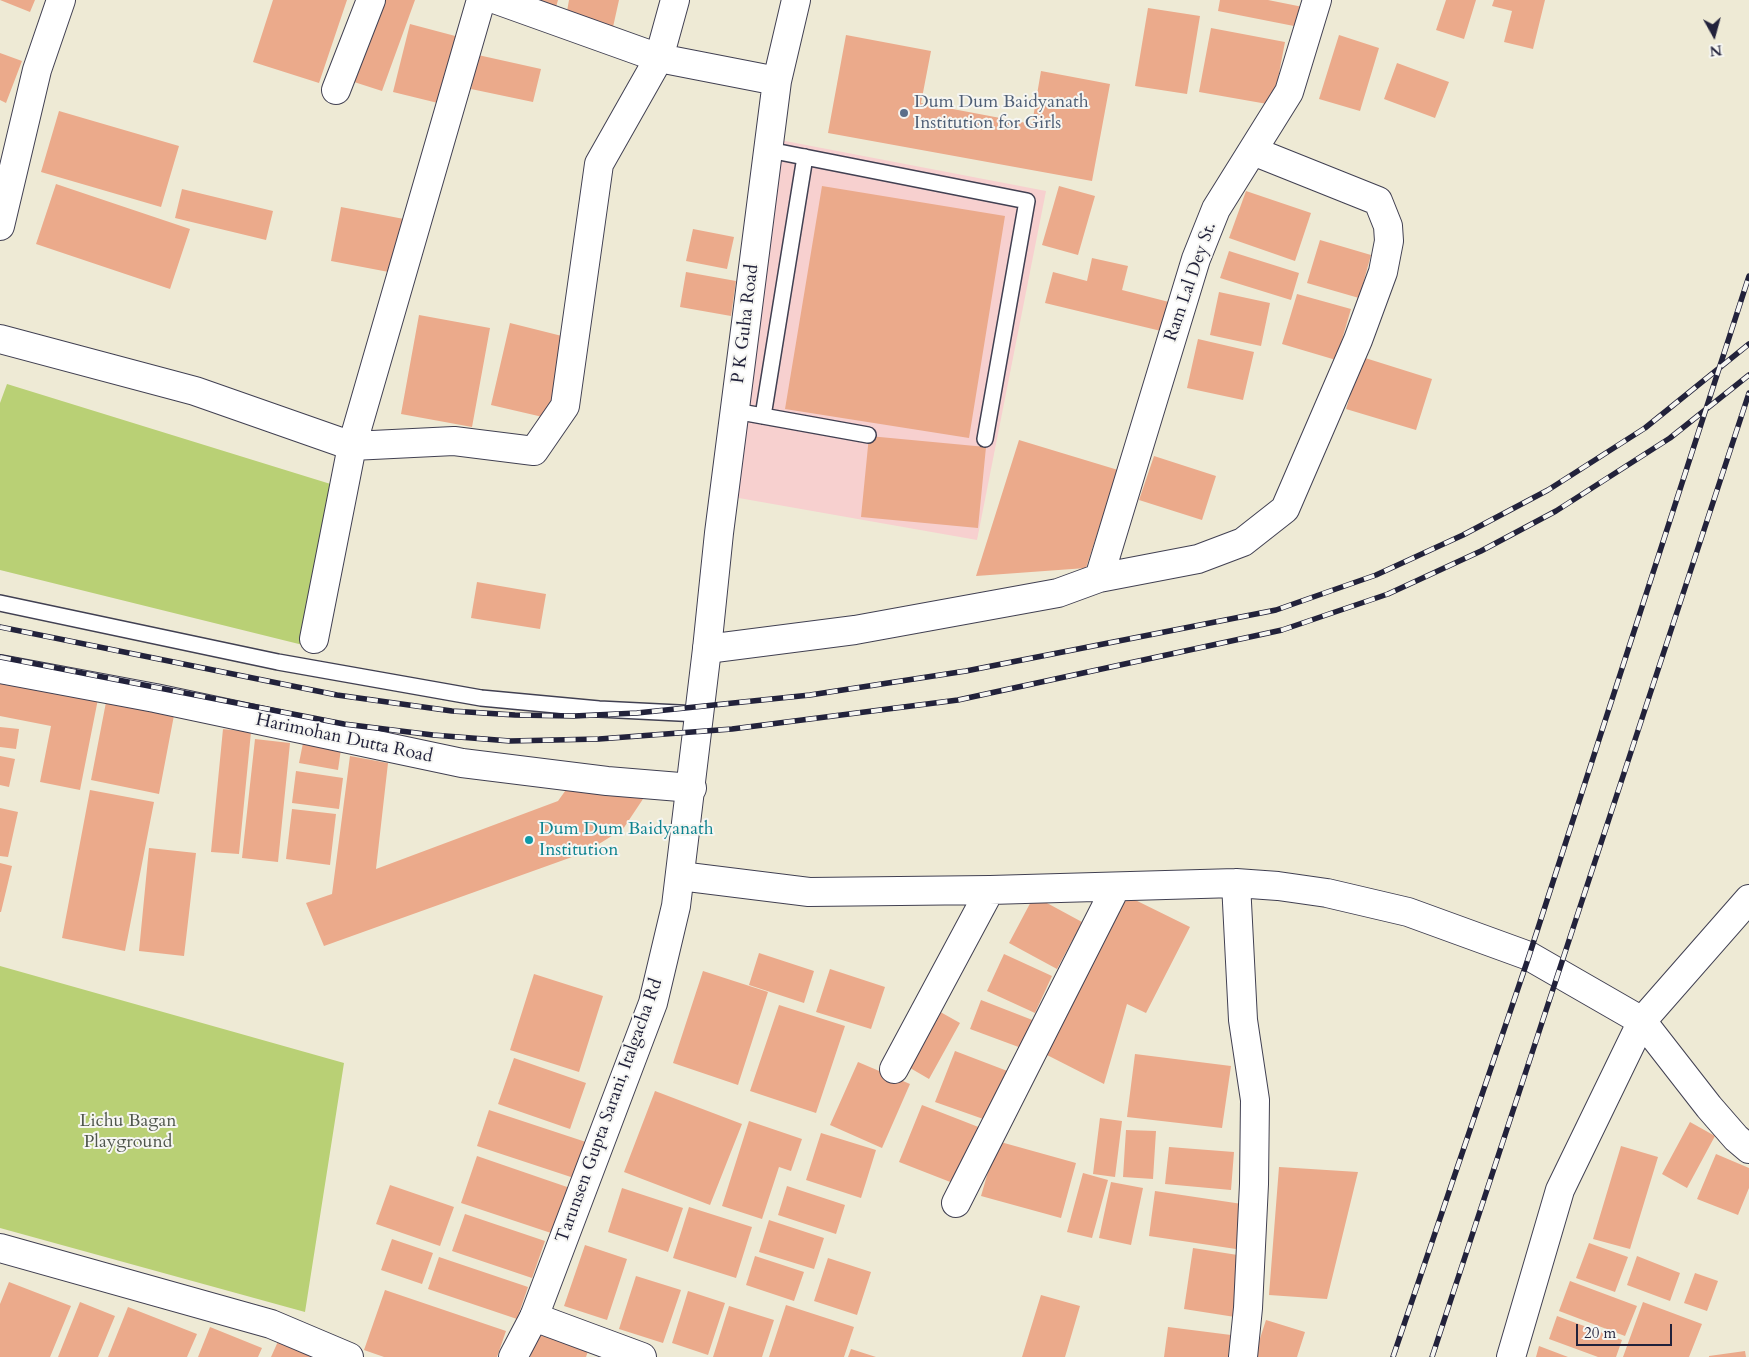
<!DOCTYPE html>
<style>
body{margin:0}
#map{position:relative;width:1749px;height:1357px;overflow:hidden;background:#eeead5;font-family:Cardo,serif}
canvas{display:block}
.north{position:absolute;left:1689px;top:10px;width:50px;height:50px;-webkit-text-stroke:4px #f6f6f2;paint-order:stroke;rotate:173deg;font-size:14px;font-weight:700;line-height:20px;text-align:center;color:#22223b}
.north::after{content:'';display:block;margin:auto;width:18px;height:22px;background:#22223b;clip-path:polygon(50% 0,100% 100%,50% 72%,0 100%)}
.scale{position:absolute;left:1576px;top:1324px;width:96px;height:22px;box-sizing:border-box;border:2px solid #22223b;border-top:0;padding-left:6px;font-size:15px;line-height:18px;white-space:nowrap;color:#22223b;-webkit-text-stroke:4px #f6f6f2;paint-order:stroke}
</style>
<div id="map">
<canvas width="1749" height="1357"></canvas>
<div class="north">N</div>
<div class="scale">20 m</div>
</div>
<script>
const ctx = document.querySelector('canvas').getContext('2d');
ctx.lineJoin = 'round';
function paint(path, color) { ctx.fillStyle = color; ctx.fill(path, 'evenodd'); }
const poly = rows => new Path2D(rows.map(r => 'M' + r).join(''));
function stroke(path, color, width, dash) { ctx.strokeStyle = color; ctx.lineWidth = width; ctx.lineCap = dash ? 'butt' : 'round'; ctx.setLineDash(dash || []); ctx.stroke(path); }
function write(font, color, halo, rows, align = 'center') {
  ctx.font = font + ' Cardo,serif'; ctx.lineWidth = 4; ctx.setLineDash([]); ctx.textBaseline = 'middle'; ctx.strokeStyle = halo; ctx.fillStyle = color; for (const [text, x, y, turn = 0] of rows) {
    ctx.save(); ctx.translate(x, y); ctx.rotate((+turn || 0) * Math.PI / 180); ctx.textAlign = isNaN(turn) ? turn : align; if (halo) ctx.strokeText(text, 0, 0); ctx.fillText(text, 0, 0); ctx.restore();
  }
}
paint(poly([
 [780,140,1046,191,977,540,733,497]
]), '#f7d0cf');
paint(poly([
 [7,384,337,486,307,646,0,570,0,403],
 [0,966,344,1063,305,1312,0,1228]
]), '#b9d075');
paint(poly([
 [0,0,35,0,30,12],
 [273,0,347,0,319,83,253,62],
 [380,0,415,0,382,91,351,81],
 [534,0,558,0,556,7],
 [569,0,619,0,613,27,566,17],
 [1220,0,1268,0,1303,7,1299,27,1218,11],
 [1446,0,1476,0,1464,39,1436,30],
 [1494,0,1545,0,1533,49,1504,42,1512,11,1492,6],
 [1148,8,1200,16,1187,94,1135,86],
 [410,24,459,37,442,104,393,92],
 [1211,28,1285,42,1273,105,1199,92],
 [846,35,931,51,921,103,1032,124,1041,71,1110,84,1092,181,828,133],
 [1339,35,1379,48,1360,111,1319,99],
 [0,53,22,61,6,103,0,100],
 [478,55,541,69,533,102,471,89],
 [1397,63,1449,82,1435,118,1384,99],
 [59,111,179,146,161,207,41,172],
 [56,184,190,229,170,289,36,244],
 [822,186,1005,216,969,438,785,409],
 [1059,186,1095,196,1078,255,1042,245],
 [182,189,273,211,266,240,175,218],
 [1246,191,1311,213,1295,261,1229,238],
 [341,207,404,219,394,273,331,261],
 [693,229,734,237,727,269,686,261],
 [1320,240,1371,255,1359,298,1307,283],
 [1229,251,1299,273,1291,300,1220,278],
 [1092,258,1128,266,1122,290,1169,302,1161,331,1045,303,1053,272,1087,281],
 [686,272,736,281,731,316,680,307],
 [1219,292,1270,303,1261,346,1210,335],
 [1297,294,1351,309,1336,360,1282,344],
 [419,315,490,328,472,427,401,414],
 [510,323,566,337,547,418,491,405],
 [1198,339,1254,352,1243,400,1187,388],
 [1362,357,1432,379,1416,430,1346,409],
 [869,436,986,447,978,528,861,517],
 [1019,440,1118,470,1086,568,976,576],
 [1154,456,1216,476,1202,520,1139,500],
 [477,582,546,594,540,629,471,618],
 [0,681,98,699,80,790,40,782,51,726,0,716],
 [107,697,175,710,159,794,91,780],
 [0,727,19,729,16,749,0,747],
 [223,729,251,732,239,854,211,852],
 [255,739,290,743,278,862,242,858],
 [303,743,341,749,338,770,299,763],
 [0,756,15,759,9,787,0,785],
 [350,756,388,763,376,869,558,801,568,787,645,796,623,829,586,852,324,946,306,903,332,894],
 [296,771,343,778,339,809,292,803],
 [90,790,154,802,125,951,62,938],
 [0,808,18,812,8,857,0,856],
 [292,809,336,814,330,865,286,859],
 [149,848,196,853,184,956,139,951],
 [0,863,12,866,1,912,0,912],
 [1034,896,1082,922,1057,969,1009,943],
 [1127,896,1190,927,1146,1013,1127,1004,1104,1084,1047,1055],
 [759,953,814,971,804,1003,749,985],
 [1004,954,1052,976,1035,1013,987,991],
 [830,969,885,987,871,1029,816,1012],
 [703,971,768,992,738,1085,673,1063],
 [534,974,603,996,579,1072,510,1050],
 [981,1000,1035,1021,1024,1049,970,1029],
 [779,1005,845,1026,816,1113,750,1091],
 [935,1009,960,1023,929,1079,905,1065],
 [955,1051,1010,1072,989,1121,935,1102],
 [1135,1054,1231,1066,1222,1128,1127,1117],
 [514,1058,586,1083,570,1129,498,1104],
 [858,1062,910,1084,882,1148,830,1125],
 [655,1091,742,1124,710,1205,624,1172],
 [922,1105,981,1128,958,1185,899,1162],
 [489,1110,592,1144,580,1180,477,1146],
 [1100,1118,1122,1121,1115,1177,1093,1174],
 [749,1121,802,1139,791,1171,779,1167,762,1219,722,1206],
 [1690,1122,1715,1136,1687,1188,1662,1174],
 [1126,1130,1156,1131,1153,1179,1123,1177],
 [821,1133,876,1150,861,1198,806,1180],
 [997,1141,1076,1163,1061,1218,981,1196],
 [1621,1146,1658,1157,1630,1249,1593,1239],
 [1169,1147,1234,1152,1231,1190,1165,1184],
 [1716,1154,1749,1168,1749,1188,1738,1215,1697,1199],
 [477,1156,570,1188,554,1234,461,1203],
 [1279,1167,1358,1172,1327,1299,1269,1295],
 [1083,1173,1108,1180,1092,1238,1067,1232],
 [1111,1182,1143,1188,1131,1245,1099,1238],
 [390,1185,454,1207,440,1246,376,1224],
 [787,1186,845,1205,836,1234,778,1215],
 [622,1188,683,1208,668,1252,608,1232],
 [1155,1191,1242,1204,1236,1249,1149,1236],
 [689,1207,752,1227,736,1278,673,1258],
 [465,1214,545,1241,532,1278,452,1251],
 [769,1220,824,1238,814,1269,759,1252],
 [392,1239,433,1253,422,1284,381,1270],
 [1589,1243,1628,1257,1615,1292,1576,1278],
 [585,1245,627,1259,607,1320,564,1306],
 [1193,1248,1244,1256,1235,1317,1184,1309],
 [755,1256,804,1272,794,1301,746,1285],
 [1637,1256,1680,1273,1670,1301,1627,1285],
 [439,1257,528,1287,517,1319,428,1289],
 [828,1258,871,1272,857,1315,814,1301],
 [1695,1273,1718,1281,1707,1311,1684,1303],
 [636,1276,681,1290,663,1343,619,1329],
 [1570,1281,1637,1306,1625,1336,1559,1311],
 [9,1282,71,1306,50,1357,0,1357,0,1304],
 [385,1290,506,1331,497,1357,384,1357,364,1350],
 [688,1291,725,1303,708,1355,672,1343],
 [1041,1295,1080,1306,1065,1357,1022,1357],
 [80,1302,115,1316,98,1357,58,1357],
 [1643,1302,1702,1324,1689,1357,1623,1357],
 [786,1305,854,1327,844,1357,769,1357],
 [729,1306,774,1320,762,1357,713,1357],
 [128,1307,197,1334,187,1357,108,1357],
 [1557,1316,1622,1340,1616,1357,1598,1357,1549,1339],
 [1266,1320,1305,1332,1297,1357,1254,1357],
 [210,1327,262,1348,258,1357,198,1357],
 [1168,1327,1231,1335,1228,1357,1164,1357],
 [540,1328,590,1345,586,1357,530,1357],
 [280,1337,328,1357,271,1357],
 [1539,1346,1568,1357,1536,1357],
 [851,1349,876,1357,848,1357],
 [1745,1351,1746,1357,1709,1357,1709,1356]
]), '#ebaa8b');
const lane = poly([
 [769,150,1027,201,985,439],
 [735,411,868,435],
 [763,416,805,157],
 [0,603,278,662,481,698,599,709,699,714]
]);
const street = poly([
 [497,0,659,58,777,81],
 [796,0,777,81,719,533,707,649,855,630,1058,593,1099,578,1198,559,1243,542,1285,509,1358,340,1383,272,1389,241,1388,226,1378,201,1253,151],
 [336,90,371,0],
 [0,226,37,70,61,0],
 [0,339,195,391,352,446,454,441,534,451,565,406,599,164,659,58,675,0],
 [1099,578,1196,259,1216,209,1289,92,1317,0],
 [314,639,352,446,481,0],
 [0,669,155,698,462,763,607,781,692,788],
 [680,876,809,892,990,890,1236,883,1278,886,1327,893,1408,912,1529,956,1642,1021,1709,1107,1736,1138,1749,1149],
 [1236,883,1243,1020,1255,1100,1254,1184,1248,1308,1243,1357],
 [894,1069,990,890],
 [956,1203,1116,887],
 [0,1248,271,1324,349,1357],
 [534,1317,642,1357],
 [1511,1357,1560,1190,1642,1021]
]);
const secondary = poly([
 [1642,1021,1749,899],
 [513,1357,534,1317,653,1003,676,906,707,649]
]);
stroke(lane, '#414052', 18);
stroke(street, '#414052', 30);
stroke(secondary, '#414052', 30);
stroke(lane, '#fff', 15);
stroke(street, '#fff', 28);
stroke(secondary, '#fff', 28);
const rail = poly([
 [0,627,337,695,452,711,515,715,574,716,637,713,810,695,966,671,1276,610,1376,575,1463,535,1548,490,1645,428,1749,344],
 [0,657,344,724,433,735,510,741,599,739,732,729,958,700,1282,630,1388,594,1481,551,1556,511,1670,438,1749,375],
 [1393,1357,1529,956,1749,276],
 [1432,1357,1749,393]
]);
stroke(rail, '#22223b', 5.5);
stroke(rail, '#f6f6f2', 4, [11]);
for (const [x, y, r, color] of [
 [904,113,5,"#5c6f8a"],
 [529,840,5,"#0f9aa8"]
]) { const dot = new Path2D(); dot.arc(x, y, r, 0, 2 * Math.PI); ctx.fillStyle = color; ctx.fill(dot); stroke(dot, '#f6f6f2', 2); }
write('18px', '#4e5e75', '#f6f6f2', [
 ["Dum Dum Baidyanath",914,103],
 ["Institution for Girls",914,124]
], 'left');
write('18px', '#22223b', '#f6f6f2', [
 ["Ram Lal Dey St.",1191,282,-71],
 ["P K Guha Road",746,324,-83],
 ["Harimohan Dutta Road",344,739,12],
 ["Tarunsen Gupta Sarani, Italgacha Rd",610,1111,-70]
]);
write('18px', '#0d838f', '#f6f6f2', [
 ["Dum Dum Baidyanath",539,830],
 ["Institution",539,851]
], 'left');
write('18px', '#4f564c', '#f6f6f2', [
 ["Lichu Bagan",128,1122],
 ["Playground",128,1143]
]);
</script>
